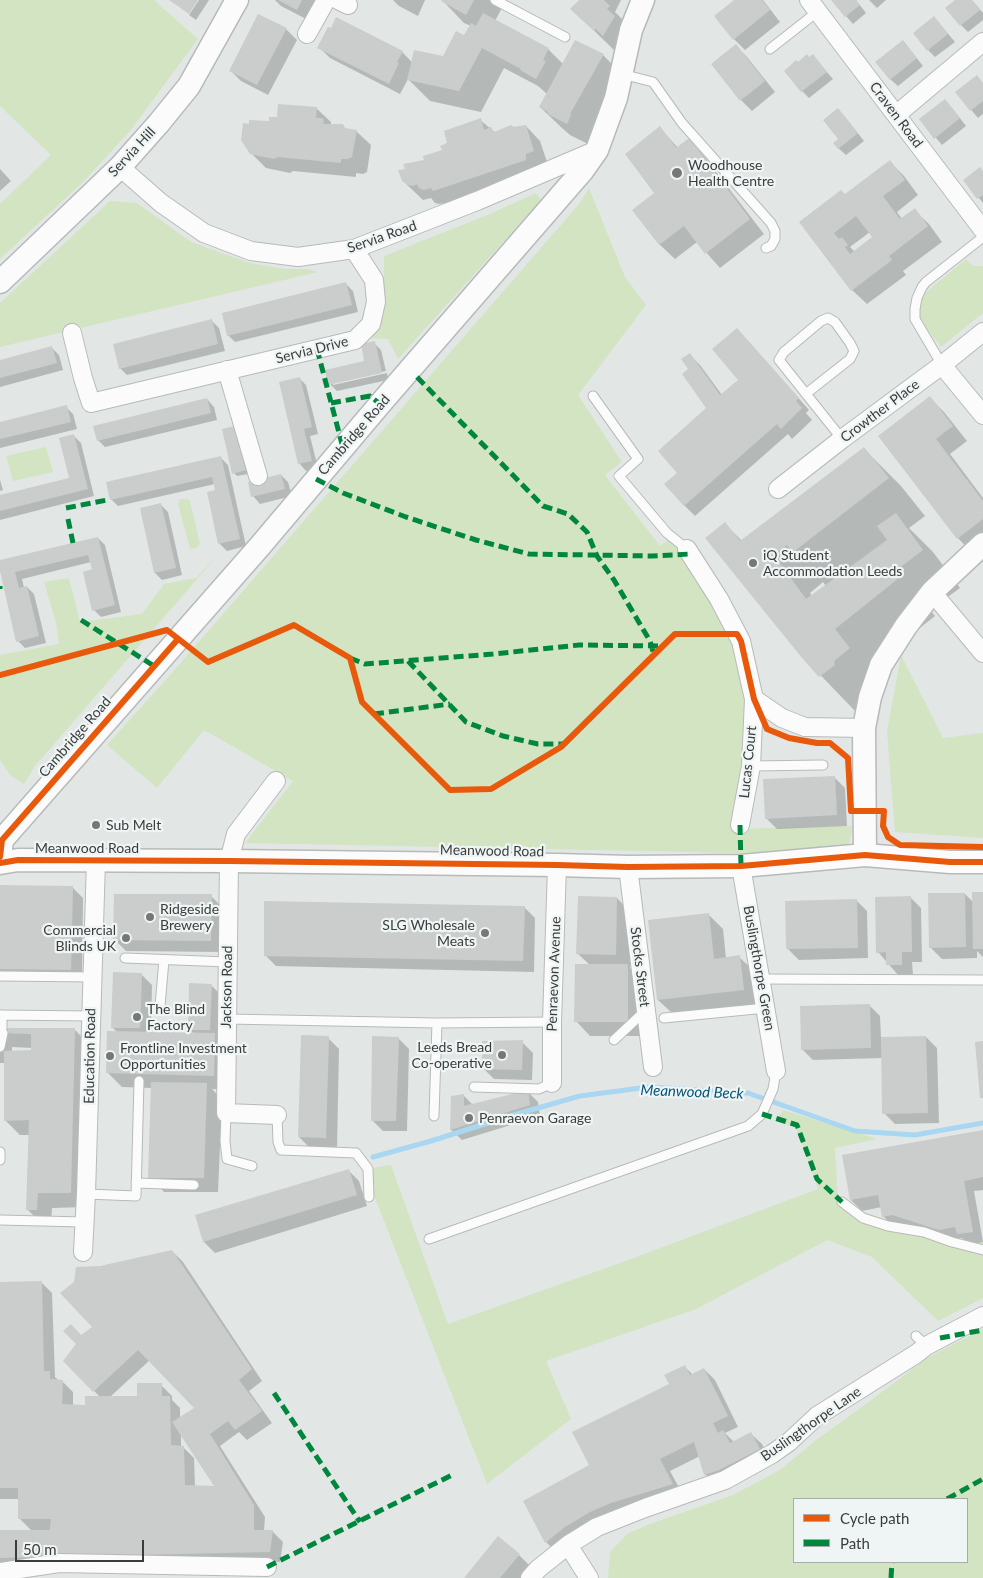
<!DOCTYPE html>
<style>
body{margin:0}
#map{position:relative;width:983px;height:1578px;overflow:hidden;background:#e2e7e5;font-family:Lato,sans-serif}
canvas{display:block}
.legend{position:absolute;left:793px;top:1498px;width:175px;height:65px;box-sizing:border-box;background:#eff5f4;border:1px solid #a7abaa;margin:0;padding:6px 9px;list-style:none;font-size:15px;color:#3a3d3c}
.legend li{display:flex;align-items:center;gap:10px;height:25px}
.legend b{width:25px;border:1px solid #a7abaa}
.scale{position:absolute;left:15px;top:1540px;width:129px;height:22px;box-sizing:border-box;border:2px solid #3a3d3c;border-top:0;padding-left:6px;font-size:15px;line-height:18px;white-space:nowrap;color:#3a3d3c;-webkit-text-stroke:4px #eff5f4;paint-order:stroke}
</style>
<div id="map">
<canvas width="983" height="1578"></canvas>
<ul class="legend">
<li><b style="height:6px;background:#e8590c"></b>Cycle path</li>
<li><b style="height:6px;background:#00873e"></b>Path</li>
</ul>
<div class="scale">50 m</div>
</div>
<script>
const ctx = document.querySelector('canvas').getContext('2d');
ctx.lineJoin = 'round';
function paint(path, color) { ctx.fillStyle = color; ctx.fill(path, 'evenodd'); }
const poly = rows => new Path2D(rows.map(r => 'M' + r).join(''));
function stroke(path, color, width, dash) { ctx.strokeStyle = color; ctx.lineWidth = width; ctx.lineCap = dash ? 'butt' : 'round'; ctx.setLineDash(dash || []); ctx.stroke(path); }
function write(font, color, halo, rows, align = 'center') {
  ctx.font = font + ' Lato,sans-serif'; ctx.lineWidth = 4.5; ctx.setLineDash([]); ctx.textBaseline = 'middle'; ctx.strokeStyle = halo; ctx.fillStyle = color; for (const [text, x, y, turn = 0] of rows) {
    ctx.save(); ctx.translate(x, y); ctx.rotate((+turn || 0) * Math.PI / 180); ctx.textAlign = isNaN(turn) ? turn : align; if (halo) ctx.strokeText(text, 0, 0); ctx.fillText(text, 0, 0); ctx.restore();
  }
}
paint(poly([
 [0,0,154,0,198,39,130,131,82,183,0,259,0,204,51,155,0,106],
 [589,188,625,277,646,305,578,395,622,462,605,475,660,546,671,538,712,598,734,640,750,713,733,829,853,826,848,848,741,853,245,843,293,781,204,730,157,788,107,745,170,675,580,203],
 [536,193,541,200,398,359,388,339,366,338,384,302,384,256,490,214],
 [110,201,137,203,191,242,250,263,284,269,307,269,318,272,0,347,0,303],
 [966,259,973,266,983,266,983,313,941,347,921,321,918,312,920,302,925,293],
 [46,447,53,472,13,481,6,456],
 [180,499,187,499,190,501,200,544,196,548,190,549,178,504],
 [218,555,35,766,24,784,11,776,0,760,0,655,59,644,56,623,44,582,69,578,80,622,142,614,164,584,196,578],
 [901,655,943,738,983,733,983,838,895,832,887,732],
 [783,1110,877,1139,835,1148,838,1206,857,1219,884,1230,923,1235,954,1246,983,1242,983,1298,938,1321,872,1257,827,1240,696,1309,546,1361,571,1419,487,1484,373,1193,373,1168,391,1165,448,1324,631,1259,818,1189,796,1128,776,1121],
 [983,1329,983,1578,608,1578,610,1552,627,1534,647,1525,733,1495,780,1470,816,1440,866,1404,927,1358],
 [794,1499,967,1499,967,1562,794,1562]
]), '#d3e4c2');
paint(poly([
 [199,0,209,0,196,20,189,15],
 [275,0,319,0,308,20,281,6],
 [393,0,425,0,418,16,399,6],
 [443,0,506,0,495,21,548,49,563,64,603,55,624,76,588,144,570,135,562,128,540,107,547,94,538,86,504,68,481,112,430,101,408,79,400,94,330,58,319,47,402,52,412,62,444,57,465,37,471,26,464,23,443,1],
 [579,0,621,0,615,12,631,28,616,52,572,9,580,1],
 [736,0,763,0,780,22,745,50,734,39],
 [832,0,856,0,866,13,853,24],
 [869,0,886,0,877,8],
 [957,0,972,0,983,13,983,20,968,32,961,25],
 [934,17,955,42,935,57,928,50],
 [286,29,297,40,268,95,241,81,230,70],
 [903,41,923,66,898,86,890,79],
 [736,46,747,57,775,92,752,111,741,100,713,64],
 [813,56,833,79,809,98,802,91,798,64],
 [983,83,983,114,978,118,956,92],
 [316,108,331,122,331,126,356,131,371,145,367,172,363,174,356,173,356,177,293,171,290,173,266,168,251,153,271,123,278,118],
 [952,108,966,126,942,145,921,120],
 [845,117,864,141,846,155,838,148],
 [480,120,496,133,526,126,540,141,548,165,449,205,446,203,439,204,435,203,431,198,423,200,403,181,426,161,444,151],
 [660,128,678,148,689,140,703,155,764,234,720,268,697,242,675,259,660,245,634,210,656,193],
 [890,162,904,176,918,195,897,212,902,219,914,210,929,224,942,242,903,271,906,275,867,304,852,290,801,222,845,195],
 [870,232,874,237,855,252,850,247],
 [0,169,11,181,0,191],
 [983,172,983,203,964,180],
 [346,284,353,291,358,312,235,342,228,335],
 [212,321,219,328,225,351,127,375,120,368],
 [748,341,809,410,806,413,812,420,792,439,788,434,695,516,684,505,679,473,708,408,690,369,689,354,700,365,722,395,740,380],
 [374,343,381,350,386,371,333,382,333,385,387,373,388,380,337,391,330,384,366,362],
 [52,348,59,355,63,370,0,387,0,362],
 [299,378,306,385,318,434,310,436,318,468,306,471,299,463],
 [930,398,944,412,967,441,950,454,983,498,983,544,972,553,958,538,880,436],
 [207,399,214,407,217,420,105,447,98,440],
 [66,407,73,414,77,429,0,448,0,423],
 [238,430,248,474,237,476,234,473],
 [74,436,81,443,94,496,0,520,0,497,71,479],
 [864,449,901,486,925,516,909,528,933,552,960,588,930,610,935,616,871,667,886,686,870,698,857,713,803,657,725,524,742,541],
 [823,582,826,586,812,596,810,593],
 [221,458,228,465,246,546,227,551,220,544,208,493,216,491,215,484,118,506,111,499],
 [281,475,288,482,292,496,260,504,253,496],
 [0,480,3,490,0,491],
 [161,505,168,512,182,575,162,580,155,573],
 [98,538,105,545,121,612,101,617,94,610,93,570,91,562,22,579,24,588,27,587,34,594,46,643,25,648,18,641,0,562],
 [834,777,845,788,847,826,777,829,766,818],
 [72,887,83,898,82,980,0,980,0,895],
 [965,894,973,902,983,894,983,957,977,951,977,958,942,959,931,948],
 [211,896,222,907,222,952,126,951,115,940],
 [910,897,921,908,922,962,912,962,913,975,899,976,878,952],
 [617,898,631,913,630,968,642,980,642,1036,590,1036,576,1021,590,965,577,953],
 [856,900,867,911,868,958,799,960,788,949],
 [524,907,535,918,534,972,276,966,265,955],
 [708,914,723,929,726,958,739,957,754,971,758,1004,673,1014,658,1000],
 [141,974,152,985,151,1033,194,1034,189,1029,211,985,222,996,228,1090,212,1089,222,1099,218,1192,164,1192,150,1177,152,1088,122,1087,108,1073,117,1032,112,1027],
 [869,1005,880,1016,881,1038,926,1037,937,1048,939,1123,895,1124,884,1113,882,1058,813,1060,802,1049],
 [0,1029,75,1030,89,1044,86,1207,52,1208,51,1224,42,1224,28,1210,30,1135,20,1135,5,1120,6,1063,0,1063],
 [12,1047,32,1048,32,1052,12,1052],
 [328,1038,339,1049,337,1149,310,1148,299,1137],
 [398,1038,409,1049,407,1131,383,1131,372,1120],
 [522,1042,533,1053,532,1080,494,1079,483,1068],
 [527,1091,538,1102,540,1116,462,1140,451,1130,464,1096,473,1105],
 [983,1132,983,1190,974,1191,983,1242,969,1245,962,1238,951,1240,894,1227,883,1216,882,1207,862,1211,851,1200],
 [348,1170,359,1181,367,1206,215,1253,204,1242,197,1216],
 [172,1251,183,1262,262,1381,249,1391,272,1423,247,1440,239,1432,220,1446,265,1517,264,1531,272,1531,283,1542,280,1562,0,1568,0,1531,32,1531,19,1518,19,1499,0,1499,0,1283,41,1282,52,1293,55,1377,58,1380,62,1381,73,1392,73,1406,86,1406,100,1397,65,1361,82,1336,94,1327,100,1268],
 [150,1360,196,1408,180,1418,180,1408,172,1400,172,1396,161,1385,138,1397,110,1397],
 [181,1434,216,1487,195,1486,194,1458,183,1447,181,1447],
 [684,1366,693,1375,704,1369,715,1380,738,1427,725,1433,734,1442,751,1434,762,1444,770,1461,716,1485,705,1474,700,1456,670,1471,683,1495,557,1553,546,1542,524,1501,590,1466,670,1385],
 [519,1555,530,1566,520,1578,466,1578]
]), '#0003');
stroke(poly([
 [373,1157,431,1141,510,1116,580,1096,649,1087,748,1093,855,1131,915,1135,983,1123]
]), '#a9d6f0', 5);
paint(poly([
 [169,0,198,0,189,14],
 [278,0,302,0,297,10],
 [442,0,474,0,466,15,441,1],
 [579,0,604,0,610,6,607,9,615,16,603,36,596,29,594,31,570,9],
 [734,0,762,0,770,10,733,40,714,16],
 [831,0,856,0,860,5,845,17],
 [955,0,972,0,980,10,960,26,945,8],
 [483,13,549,48,543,60,546,61,536,79,520,70,521,69,482,48,459,91,407,80,414,50,443,56,456,31,464,35,471,23,476,26],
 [258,14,287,28,257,85,229,71],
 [934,16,948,34,927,51,913,33],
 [336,17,403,51,397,62,399,63,389,84,317,48,328,27,331,28],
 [575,40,604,54,570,114,571,115,567,124,548,114,548,112,539,107],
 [903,40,917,58,890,80,875,62],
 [736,44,765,81,740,101,711,64],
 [807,54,809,57,813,54,827,72,801,92,784,71,796,60,798,62],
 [977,75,983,83,983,101,970,111,955,92],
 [945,99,960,118,934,139,919,119],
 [278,104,317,107,316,118,323,118,324,124,343,124,345,128,357,130,352,157,347,159,341,159,341,163,278,157,274,159,250,154,241,140,243,123,249,124,249,120,269,121,269,117,277,117],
 [838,108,858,133,838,149,833,143,838,139,823,120],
 [481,118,484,130,491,127,494,132,511,125,514,127,526,125,534,151,526,154,526,160,433,191,431,188,424,190,419,188,417,184,413,186,408,185,402,181,398,170,405,169,403,164,424,160,423,156,442,150,440,146,447,143,444,131],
 [660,126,676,148,689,138,750,219,705,254,684,226,659,245,632,210,654,193,625,154],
 [890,160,905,180,883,196,900,219,915,208,928,226,889,256,892,260,851,291,799,222,841,190,845,194],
 [856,216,872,237,850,254,845,247,848,245,842,237,839,239,834,233],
 [980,167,983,171,983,195,977,199,963,180],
 [346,282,352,305,227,336,222,313],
 [212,319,218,344,119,369,113,344],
 [737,328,799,398,796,401,802,408,781,429,777,424,684,506,664,484,677,473,658,451,706,408,682,374,688,369,681,359,690,353,720,395,738,380,712,349],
 [375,341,382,373,328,385,325,370,364,361,361,344],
 [52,346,57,363,0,378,0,360],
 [300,377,312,427,304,429,312,461,298,464,279,382],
 [930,396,953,426,936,439,983,501,983,519,957,539,878,436],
 [207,398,211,413,97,441,93,426],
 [67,405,71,422,0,439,0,422],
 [235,426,246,470,232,474,222,429],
 [74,434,88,489,0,511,0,495,69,478,59,438],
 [864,447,889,478,792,553,787,545,774,555,806,599,887,540,877,526,896,513,923,550,894,572,899,578,835,629,850,648,834,661,835,665,819,677,802,658,705,538,725,522,740,541],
 [221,456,240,539,218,544,207,492,215,490,212,477,110,500,106,482],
 [281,474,285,489,251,497,248,482],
 [161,503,176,568,154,573,140,508],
 [98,537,115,605,92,611,83,572,92,569,88,555,15,572,19,588,27,586,39,636,16,642,0,571,0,560],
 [835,776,837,815,765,819,763,779],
 [0,885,73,886,71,970,0,969],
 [972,892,983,892,983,949,973,949],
 [928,893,965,893,966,947,929,948],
 [114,894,212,894,211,941,113,940],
 [578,896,617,897,616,955,576,954],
 [911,896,912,952,902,952,902,965,886,965,886,952,876,953,875,897],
 [857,899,858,948,786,949,785,901],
 [264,901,525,906,523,961,264,956],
 [709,913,714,959,740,955,744,990,657,1000,648,920],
 [575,964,628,964,628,1022,574,1022],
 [113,972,142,973,140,1028,111,1028],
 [189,983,212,984,210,1030,188,1030],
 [870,1004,871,1048,801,1050,800,1006],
 [0,1028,75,1028,71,1193,38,1193,37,1210,26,1210,29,1120,4,1121,4,1051,31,1050,31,1034,0,1033],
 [107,1031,215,1033,214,1076,106,1073],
 [301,1035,329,1036,326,1138,298,1137],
 [372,1036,399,1037,396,1121,371,1121],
 [926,1036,928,1113,882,1114,881,1037],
 [523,1040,522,1070,482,1069,482,1041],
 [983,1041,983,1098,980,1098,975,1042],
 [151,1082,207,1083,204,1178,148,1178],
 [528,1090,530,1105,450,1130,451,1096,464,1094,464,1106],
 [983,1130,983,1177,964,1181,973,1232,957,1234,955,1227,939,1230,892,1215,882,1217,878,1195,850,1200,842,1155],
 [349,1169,357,1195,203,1242,195,1215],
 [172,1250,252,1369,239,1380,262,1411,235,1430,228,1421,210,1434,254,1505,254,1530,273,1530,270,1552,0,1558,0,1530,50,1530,51,1519,18,1519,18,1488,0,1488,0,1282,42,1281,44,1371,50,1371,50,1379,63,1380,62,1404,85,1405,85,1396,137,1396,137,1383,162,1383,162,1396,170,1396,171,1445,184,1446,185,1485,214,1486,172,1422,194,1408,138,1350,93,1392,63,1361,76,1344,63,1331,71,1324,81,1335,92,1327,60,1293,74,1282,76,1267,100,1266],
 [685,1365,690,1375,704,1368,728,1416,713,1423,718,1433,723,1430,730,1443,751,1432,760,1449,719,1470,704,1475,694,1442,660,1459,673,1484,611,1503,590,1512,565,1527,545,1543,523,1501,589,1465,572,1432,669,1384,664,1375],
 [498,1536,520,1554,500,1578,464,1578]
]), '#cacdcb');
const service = poly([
 [495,0,565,37],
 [770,49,817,12],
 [622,74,653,82,682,123,771,223,775,231,775,239,771,246,766,248],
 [942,365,915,319,915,309,917,298,922,287,926,282,983,237],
 [807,393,850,359,854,351,850,343,835,322,828,318,821,321,784,352,779,360,842,439],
 [593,396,638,459,619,476,667,533,687,549],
 [751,766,823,765],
 [125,958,228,962],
 [0,976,92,977],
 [762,979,983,980],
 [160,1006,164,960],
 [0,1015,91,1016],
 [2,1015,2,1028],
 [664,1018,766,1008],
 [227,1019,437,1023,434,1116],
 [437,1023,552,1022],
 [614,1040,646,1010],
 [0,1047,3,1033],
 [474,1087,539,1089,552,1083],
 [226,1113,225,1141,227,1159,252,1166],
 [277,1115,278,1142,281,1150,356,1153,368,1169,369,1197],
 [0,1160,0,1152],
 [136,1183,194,1185],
 [86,1194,136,1196,139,1081],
 [842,1202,863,1218,888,1226,924,1232,952,1242,983,1250],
 [0,1220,84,1222],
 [429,1239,748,1126,762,1114,773,1089,776,1071],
 [916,1336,926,1346]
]);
const minor = poly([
 [338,0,348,5],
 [809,0,983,230],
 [307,34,326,0],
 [896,115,983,42],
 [120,167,161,203,204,233,251,251,298,257,354,249,477,201,597,150],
 [72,333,83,378,91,403,355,340,371,324,376,302,374,280,354,249],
 [942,365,983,415],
 [227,370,258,476],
 [778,489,842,439,942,365,983,332],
 [687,549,719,599,741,641,754,699,751,766,740,825],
 [932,592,983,653],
 [754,699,782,718,805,727,864,728],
 [276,781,236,834,229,861,226,1113,277,1115],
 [741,866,776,1071],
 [628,867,653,1067],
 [552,1083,552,1022,557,865],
 [83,1252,86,1194,96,860],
 [568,1545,589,1578],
 [0,1572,59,1563,267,1567],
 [530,1578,538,1569,568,1545,597,1527,645,1508,725,1480,772,1454,789,1442,817,1416,916,1354,926,1346,983,1316]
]);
const tertiary = poly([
 [0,282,120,167,159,123,189,86,237,0],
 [865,855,864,728,870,697,881,665,906,626,932,592,983,544],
 [0,857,2,840,260,546,380,404,583,170,597,150,616,98,631,30,643,0],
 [0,863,18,860,229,861,557,865,628,867,741,866,865,855,950,862,983,862]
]);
stroke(service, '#b7baba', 11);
stroke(minor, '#b7baba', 20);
stroke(tertiary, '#b7baba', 25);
stroke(service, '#fbfbfb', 9);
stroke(minor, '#fbfbfb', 18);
stroke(tertiary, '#fbfbfb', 22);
stroke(poly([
 [317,349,343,448],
 [417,377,543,506,568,514,587,532,597,556,614,580,650,641,654,655],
 [331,403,370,396,380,404],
 [316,479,343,493,406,517,476,540,529,554,652,556,690,554],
 [66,508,107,500],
 [68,519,73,543],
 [0,586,0,589],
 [81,620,154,666],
 [350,658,365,664,493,654,579,645,658,646],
 [408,661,466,722,503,736,538,744,563,744],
 [374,714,450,704],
 [740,825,741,866],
 [762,1114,797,1125,817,1179,842,1202],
 [940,1338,983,1330],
 [274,1393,360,1522],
 [947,1499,983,1479],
 [267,1567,454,1474],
 [891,1578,892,1562]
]), '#00873e', 5, [10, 5]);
stroke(poly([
 [0,675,167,630,208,662,294,625,350,658,362,702,450,790,491,789,561,747,675,634,737,634,741,641,754,699,767,729,789,738,817,743,830,743,848,758,851,811,884,811,883,826,888,837,900,845,983,847],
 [0,857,2,840,178,639],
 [0,863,18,860,229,861,557,865,628,867,741,866,865,855,950,862,983,862]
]), '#e8590c', 6);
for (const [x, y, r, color] of [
 [677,173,6,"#757877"],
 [753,563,5,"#757877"],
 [96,825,5,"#757877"],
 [150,917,5,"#757877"],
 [485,933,5,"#757877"],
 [126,938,5,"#757877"],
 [137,1017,5,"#757877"],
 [502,1055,5,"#757877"],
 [110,1056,5,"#757877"],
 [469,1118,5,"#757877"]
]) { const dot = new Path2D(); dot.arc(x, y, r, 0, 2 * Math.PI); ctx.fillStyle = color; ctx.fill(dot); stroke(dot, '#eff5f4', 2); }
write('14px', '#3a3d3c', '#eff5f4', [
 ["Craven Road",896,115,53],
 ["Servia Hill",132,152,-47],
 ["Servia Road",382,237,-19],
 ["Servia Drive",312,350,-14],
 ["Crowther Place",880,411,-37],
 ["Cambridge Road",354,435,-49],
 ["Cambridge Road",75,737,-49],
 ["Lucas Court",748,762,-84],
 ["Meanwood Road",87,848],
 ["Meanwood Road",492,851,1],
 ["Stocks Street",640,967,83],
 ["Buslingthorpe Green",759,968,80],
 ["Penraevon Avenue",554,974,-88],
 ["Jackson Road",227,987,-89],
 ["Education Road",90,1056,-89],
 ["Buslingthorpe Lane",811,1424,-35]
]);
write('14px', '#3a3d3c', '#eff5f4', [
 ["Woodhouse",688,165],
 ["Health Centre",688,181],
 ["iQ Student",763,555],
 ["Accommodation Leeds",763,571],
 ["Sub Melt",106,825],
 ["Ridgeside",160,909],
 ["Brewery",160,925],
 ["SLG Wholesale",475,925,"right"],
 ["Meats",475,941,"right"],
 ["Commercial",116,930,"right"],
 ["Blinds UK",116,946,"right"],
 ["The Blind",147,1009],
 ["Factory",147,1025],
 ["Leeds Bread",492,1047,"right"],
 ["Co-operative",492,1063,"right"],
 ["Frontline Investment",120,1048],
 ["Opportunities",120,1064],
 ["Penraevon Garage",479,1118]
], 'left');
write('italic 15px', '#03557a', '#eff5f4', [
 ["Meanwood Beck",692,1092,2]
]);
</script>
